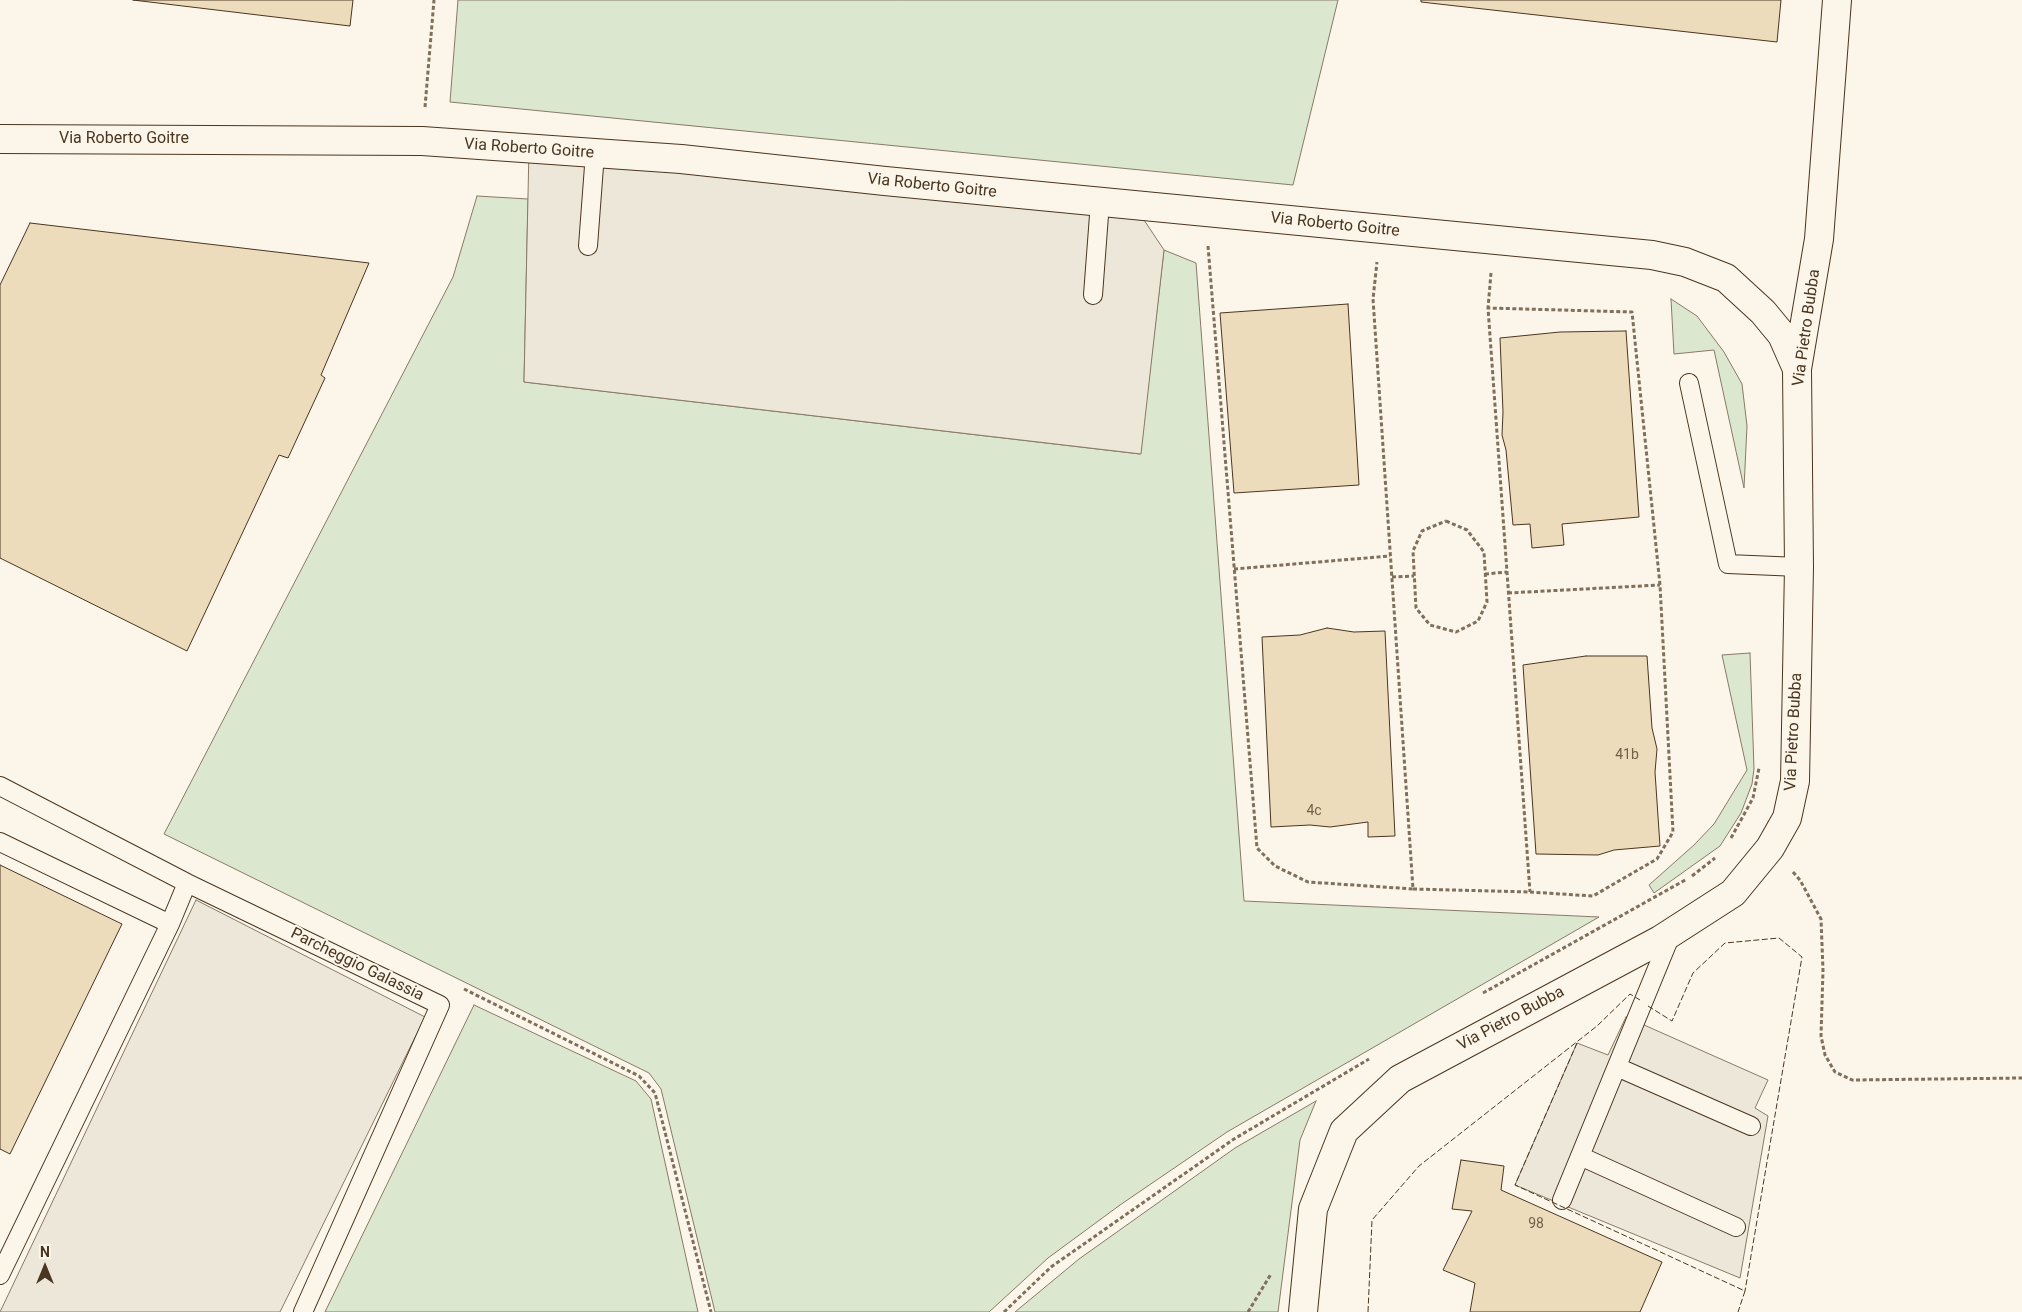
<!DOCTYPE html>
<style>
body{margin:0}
#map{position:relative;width:2022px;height:1312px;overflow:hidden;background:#fbf6e9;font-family:Roboto,sans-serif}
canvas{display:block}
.north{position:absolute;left:20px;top:1242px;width:50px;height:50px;-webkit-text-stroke:4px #fbf6e9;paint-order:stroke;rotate:0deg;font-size:14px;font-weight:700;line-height:20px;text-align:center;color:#4a3520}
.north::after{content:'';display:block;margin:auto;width:18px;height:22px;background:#4a3520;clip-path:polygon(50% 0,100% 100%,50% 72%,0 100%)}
</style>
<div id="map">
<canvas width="2022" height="1312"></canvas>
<div class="north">N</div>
</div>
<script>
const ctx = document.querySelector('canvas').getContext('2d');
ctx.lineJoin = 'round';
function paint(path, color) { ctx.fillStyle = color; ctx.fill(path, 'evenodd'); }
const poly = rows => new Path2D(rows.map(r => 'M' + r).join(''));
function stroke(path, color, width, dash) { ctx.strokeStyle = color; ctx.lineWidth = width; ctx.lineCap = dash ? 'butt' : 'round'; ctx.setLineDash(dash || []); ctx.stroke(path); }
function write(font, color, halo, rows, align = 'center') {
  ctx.font = font + ' Roboto,sans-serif'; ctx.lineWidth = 4; ctx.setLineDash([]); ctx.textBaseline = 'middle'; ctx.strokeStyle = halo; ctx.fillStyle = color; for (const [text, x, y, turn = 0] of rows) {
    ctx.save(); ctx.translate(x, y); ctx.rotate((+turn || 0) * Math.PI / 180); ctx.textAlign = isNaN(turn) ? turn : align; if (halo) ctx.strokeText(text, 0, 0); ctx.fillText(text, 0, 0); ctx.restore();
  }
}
const green = poly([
 [458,0,1338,0,1293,185,450,102,458,0],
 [477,196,528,199,524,382,1140,454,1164,250,1196,263,1244,901,1599,917,1227,1132,1120,1205,1048,1258,989,1312,715,1312,661,1089,649,1073,164,834,453,277,477,196],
 [1671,299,1697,316,1724,352,1742,384,1747,426,1744,488,1714,350,1674,354,1671,299],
 [1750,653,1754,769,1752,784,1741,813,1720,846,1654,893,1649,885,1694,845,1714,824,1747,770,1722,655,1750,653],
 [474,1005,636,1081,651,1099,698,1312,325,1312,474,1005],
 [1316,1101,1300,1140,1278,1312,1015,1312,1079,1259,1235,1148,1316,1101]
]);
paint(green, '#dce7d0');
stroke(green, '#887966', 1);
const parking = poly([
 [529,149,1134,205,1164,250,1141,454,524,382,529,149],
 [196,900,425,1017,280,1312,0,1312,196,900],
 [1626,1017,1768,1080,1755,1108,1768,1116,1740,1278,1515,1185,1577,1043,1608,1055,1626,1017]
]);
paint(parking, '#ede7d9');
stroke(parking, '#887966', 1);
const building = poly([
 [133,0,353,0,350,26,133,0],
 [1421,0,1781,0,1777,42,1421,2,1421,0],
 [30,223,369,263,321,375,325,378,288,458,279,455,187,651,0,558,0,285,30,223],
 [1348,304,1359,485,1234,493,1220,313,1348,304],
 [1626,331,1639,517,1562,524,1564,545,1532,548,1530,524,1513,525,1506,450,1502,435,1503,412,1500,338,1560,332,1626,331],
 [1327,628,1354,632,1385,631,1395,836,1368,837,1368,822,1330,827,1310,825,1271,827,1262,637,1300,635,1327,628],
 [1586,656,1647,656,1652,728,1657,749,1655,772,1660,846,1614,850,1598,855,1536,854,1523,665,1586,656],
 [0,865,122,924,10,1154,0,1149,0,865],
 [1461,1160,1504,1166,1501,1190,1662,1262,1640,1312,1470,1312,1475,1283,1443,1270,1472,1211,1452,1209,1461,1160]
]);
paint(building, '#ecdcbc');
stroke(building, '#4a3520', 1);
const service = poly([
 [588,246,595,153],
 [1093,295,1100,202],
 [1689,383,1728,564,1799,567],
 [0,786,187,883,440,1005,303,1312],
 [0,842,170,924],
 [1617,1067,1751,1126],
 [1580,1156,1736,1227],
 [1562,1200,1672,932],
 [0,1275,170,924,187,883]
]);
const minor = poly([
 [0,139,422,141,681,159,885,181,1652,255,1685,262,1726,278,1763,312,1782,335,1797,369],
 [1303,1312,1313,1209,1344,1131,1400,1079,1660,940,1733,893,1770,848,1787,818,1795,781,1799,567,1797,369,1819,239,1837,0]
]);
stroke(service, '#4a3520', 20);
stroke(minor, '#4a3520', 30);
stroke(poly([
 [425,107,434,0],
 [1208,246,1257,848,1275,866,1308,882,1413,889,1373,299,1377,262],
 [1491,273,1488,308,1530,892],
 [1446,521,1467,530,1484,552,1487,602,1478,621,1456,632,1430,625,1416,608,1413,551,1422,531,1446,521],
 [1234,569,1390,556],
 [1485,574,1507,572],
 [1392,577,1414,576],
 [1508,593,1660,585],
 [1731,838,1753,798,1759,768],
 [1793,872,1800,880,1821,919,1823,970,1821,1036,1825,1055,1835,1072,1852,1080,2022,1078],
 [1692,876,1715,858],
 [1413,889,1530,892,1593,896,1657,859,1673,832,1660,585,1632,312,1488,308],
 [464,989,639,1076,655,1093,711,1312],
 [1483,993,1687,879],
 [1004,1312,1051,1267,1234,1139,1369,1059],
 [1248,1312,1271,1274]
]), '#7f6f5c', 3, [4, 2.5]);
stroke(service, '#fbf6e9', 18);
stroke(minor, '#fbf6e9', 28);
stroke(poly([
 [1648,1006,1672,1021,1693,973,1725,943,1779,938,1802,957,1745,1291],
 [1577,1043,1515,1185,1745,1291,1738,1312],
 [1368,1312,1372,1220,1419,1166,1597,1026,1630,994,1640,1000]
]), '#4a3520', 1, [6, 2.5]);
write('14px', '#725f47', null, [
 ["41b",1627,755],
 ["4c",1314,811],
 ["98",1536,1224]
]);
write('16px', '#4a3520', '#fbf6e9', [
 ["Via Roberto Goitre",124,139],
 ["Via Roberto Goitre",529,149,4],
 ["Via Roberto Goitre",932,186,6],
 ["Via Roberto Goitre",1335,225,6],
 ["Via Pietro Bubba",1807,328,-82],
 ["Via Pietro Bubba",1794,732,-87],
 ["Parcheggio Galassia",357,965,26],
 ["Via Pietro Bubba",1511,1019,-28]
]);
</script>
